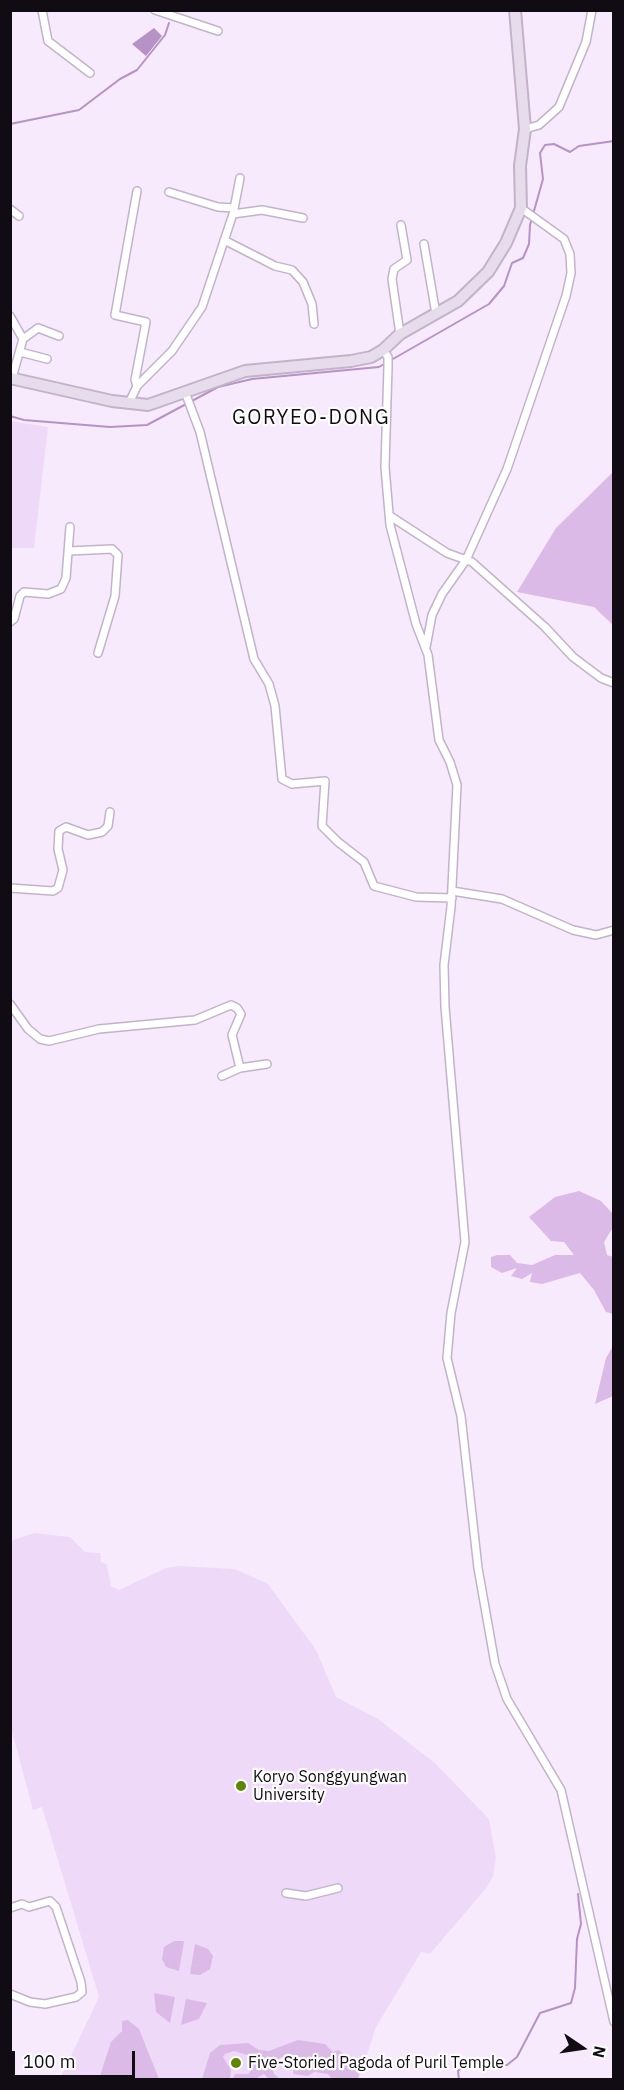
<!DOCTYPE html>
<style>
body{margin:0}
#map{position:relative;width:624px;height:2090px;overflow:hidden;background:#f7eafd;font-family:"IBM Plex Sans",sans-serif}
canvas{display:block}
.frame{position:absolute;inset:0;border:12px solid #110b13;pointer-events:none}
.north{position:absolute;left:552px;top:2018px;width:60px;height:60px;-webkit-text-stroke:4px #fdfdfd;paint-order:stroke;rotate:103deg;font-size:16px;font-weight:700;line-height:24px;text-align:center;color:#110b13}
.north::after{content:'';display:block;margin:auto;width:21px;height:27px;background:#110b13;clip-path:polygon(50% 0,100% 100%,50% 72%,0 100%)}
.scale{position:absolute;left:12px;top:2051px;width:123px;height:27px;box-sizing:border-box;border:3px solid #110b13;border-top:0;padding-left:8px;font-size:18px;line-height:21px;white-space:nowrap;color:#110b13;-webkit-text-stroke:4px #fdfdfd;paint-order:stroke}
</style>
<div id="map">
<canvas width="624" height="2090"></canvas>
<div class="frame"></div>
<div class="north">N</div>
<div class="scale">100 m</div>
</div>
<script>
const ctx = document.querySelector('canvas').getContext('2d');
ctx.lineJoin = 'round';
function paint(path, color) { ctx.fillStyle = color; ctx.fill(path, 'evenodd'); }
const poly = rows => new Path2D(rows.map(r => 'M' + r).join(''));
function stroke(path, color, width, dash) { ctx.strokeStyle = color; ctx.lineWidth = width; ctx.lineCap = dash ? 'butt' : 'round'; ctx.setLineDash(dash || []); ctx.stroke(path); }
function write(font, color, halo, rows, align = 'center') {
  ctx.font = font + ' "IBM Plex Sans",sans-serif'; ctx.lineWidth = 4.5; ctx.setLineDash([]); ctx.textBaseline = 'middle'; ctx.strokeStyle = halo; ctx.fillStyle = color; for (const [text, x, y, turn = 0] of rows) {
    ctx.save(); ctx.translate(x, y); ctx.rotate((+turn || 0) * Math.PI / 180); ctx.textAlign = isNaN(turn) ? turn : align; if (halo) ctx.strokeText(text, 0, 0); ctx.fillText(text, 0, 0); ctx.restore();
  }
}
paint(poly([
 [10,421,48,427,34,548,11,548],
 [34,1533,70,1537,85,1552,100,1553,101,1562,107,1565,111,1586,119,1590,166,1568,178,1566,235,1569,268,1584,316,1650,336,1697,378,1719,436,1764,489,1819,496,1858,493,1876,487,1887,430,1954,421,1952,376,2027,359,2079,60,2079,99,1997,42,1807,33,1810,11,1728,10,1541]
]), '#efd9f8');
paint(poly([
 [613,472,613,625,594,607,517,592,556,528],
 [579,1191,601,1201,613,1214,612,1229,604,1242,607,1255,613,1257,613,1314,606,1312,594,1290,580,1273,542,1284,530,1282,532,1273,522,1279,511,1276,517,1268,502,1273,491,1267,491,1257,497,1255,510,1255,517,1263,532,1265,555,1255,574,1255,564,1242,551,1241,529,1217,555,1197],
 [613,1346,613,1396,595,1404,606,1358],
 [174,1941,184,1941,179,1971,166,1967,162,1959,164,1947],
 [195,1944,208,1949,213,1956,210,1969,200,1975,190,1974],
 [154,1993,175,1997,170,2023,156,2012],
 [186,1999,207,2003,199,2019,181,2025],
 [128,2020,139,2029,159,2079,99,2079,111,2042,122,2031,122,2021],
 [298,2040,325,2044,333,2052,339,2050,344,2055,344,2063,354,2066,359,2074,358,2079,332,2079,328,2074,314,2072,308,2076,293,2074,295,2062,287,2057,281,2057,273,2067,274,2074,280,2079,269,2079,264,2074,255,2079,233,2079,235,2074,248,2074,254,2067,247,2055,234,2051,225,2054,223,2057,231,2070,230,2079,202,2079,210,2053,220,2045,248,2043,259,2050,269,2051]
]), '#dbbae8');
paint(poly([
 [154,28,162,36,146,56,132,44]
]), '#b792c6');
stroke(poly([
 [10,124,79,110,120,79,137,70,165,35,169,23],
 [10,416,24,420,110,427,147,425,218,387,252,379,379,367,489,304,504,286,512,263,523,258,529,244,530,225,543,179,540,153,545,145,554,144,570,152,579,146,614,141],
 [459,2080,458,2071,465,2065,507,2065,517,2057,540,2013,571,2003,575,1988,577,1939,581,1924,578,1894]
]), '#b792c6', 2);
const street = poly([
 [42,10,48,41,90,73],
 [155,10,218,31],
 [525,129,539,125,559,107,586,42,592,10],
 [169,192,218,207,234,208],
 [10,209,19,216],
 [233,214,262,210,303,218],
 [224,240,275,266,292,270,303,282,312,304,314,324],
 [424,244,436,314],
 [10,316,23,339,12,378],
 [400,334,392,279,394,269,407,260,401,225],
 [23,339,38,328,59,336],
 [383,350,388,357,388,367,385,467,390,525,416,624,428,655,439,740,450,762,457,785,451,907,444,965,445,1007,465,1242,451,1313,447,1358,461,1416,478,1568,495,1664,507,1699,561,1790,614,2022],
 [20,352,47,359],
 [137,386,135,380,146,322,115,315,137,191],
 [185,392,200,432,254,659,269,684,275,706,282,779,292,784,325,781,322,826,338,842,364,862,374,886,416,897,452,898],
 [129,403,137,386,172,351,202,307,233,214,240,178],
 [390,516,447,553,472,562,545,627,573,657,601,678,614,683],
 [69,551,112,549,118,555,115,596,98,653],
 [10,622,14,619,20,596,24,592,48,594,61,589,66,578,70,527],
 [426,647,432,615,442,594,466,560,507,469,566,296,571,273,570,254,564,239,521,208],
 [10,888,53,891,58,888,63,870,58,849,59,831,66,827,88,835,102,832,108,826,110,812],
 [452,891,502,899,573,930,596,935,614,930],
 [10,1004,28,1029,40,1039,49,1041,99,1029,195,1020,231,1005,237,1008,241,1014,232,1035,240,1068,267,1064],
 [222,1076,240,1068],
 [286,1893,306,1896,338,1888],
 [10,1908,22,1904,29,1907,50,1901,56,1907,81,1982,82,1992,76,1997,45,2004,30,2002,10,1994]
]);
const secondary = poly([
 [10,378,112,401,148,405,245,371,351,361,371,357,383,350,400,334,458,301,488,272,506,243,521,208,520,166,525,129,515,10]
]);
stroke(street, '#c3b3ca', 10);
stroke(secondary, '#c3b3ca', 14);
stroke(street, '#fff', 7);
stroke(secondary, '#e7dcec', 10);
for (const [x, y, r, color] of [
 [241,1786,6,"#608404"],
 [236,2063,6,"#608404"]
]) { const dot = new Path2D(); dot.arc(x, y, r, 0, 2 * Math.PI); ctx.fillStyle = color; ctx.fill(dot); stroke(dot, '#fdfdfd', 2); }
write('16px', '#110b13', '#fdfdfd', [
 ["Koryo Songgyungwan",253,1777],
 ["University",253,1795],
 ["Five-Storied Pagoda of Puril Temple",248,2063]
], 'left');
ctx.letterSpacing = '1.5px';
write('20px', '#110b13', '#fdfdfd', [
 ["GORYEO-DONG",311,418]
]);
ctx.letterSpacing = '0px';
</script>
